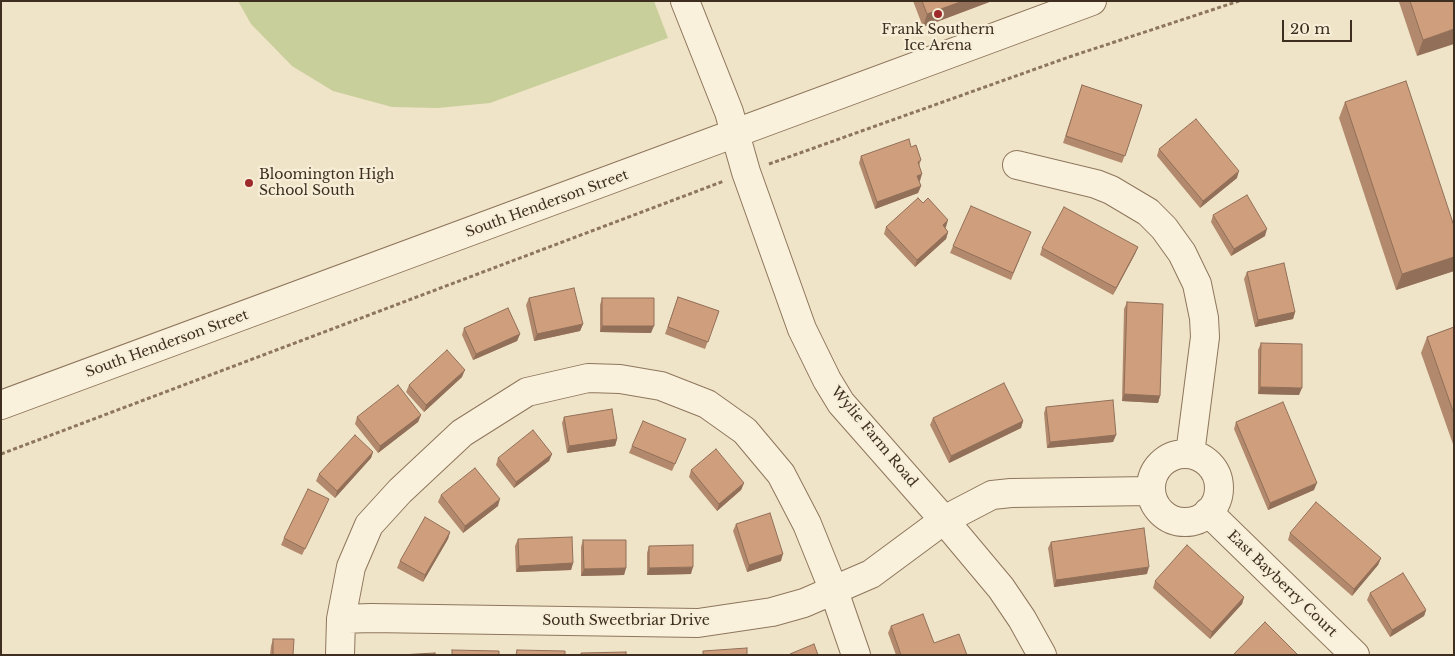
<!DOCTYPE html>
<style>
body{margin:0}
#map{position:relative;width:1455px;height:656px;overflow:hidden;background:#f0e4c8;font-family:"Libre Baskerville",serif}
canvas{display:block}
.frame{position:absolute;inset:0;border:2px solid #3d2e20;pointer-events:none}
.scale{position:absolute;left:1282px;top:20px;width:70px;height:22px;box-sizing:border-box;border:2px solid #3d2e20;border-top:0;padding-left:6px;font-size:15px;line-height:18px;white-space:nowrap;color:#3d2e20;-webkit-text-stroke:4px #f7eed8;paint-order:stroke}
</style>
<div id="map">
<canvas width="1455" height="656"></canvas>
<div class="frame"></div>
<div class="scale">20 m</div>
</div>
<script>
const ctx = document.querySelector('canvas').getContext('2d');
ctx.lineJoin = 'round';
function paint(path, color) { ctx.fillStyle = color; ctx.fill(path, 'evenodd'); }
const poly = rows => new Path2D(rows.map(r => 'M' + r).join(''));
function stroke(path, color, width, dash) { ctx.strokeStyle = color; ctx.lineWidth = width; ctx.lineCap = dash ? 'butt' : 'round'; ctx.setLineDash(dash || []); ctx.stroke(path); }
function write(font, color, halo, rows, align = 'center') {
  ctx.font = font + ' "Libre Baskerville",serif'; ctx.lineWidth = 4.5; ctx.setLineDash([]); ctx.textBaseline = 'middle'; ctx.strokeStyle = halo; ctx.fillStyle = color; for (const [text, x, y, turn = 0] of rows) {
    ctx.save(); ctx.translate(x, y); ctx.rotate((+turn || 0) * Math.PI / 180); ctx.textAlign = isNaN(turn) ? turn : align; if (halo) ctx.strokeText(text, 0, 0); ctx.fillText(text, 0, 0); ctx.restore();
  }
}
paint(poly([
 [238,1,654,1,668,38,490,103,438,108,392,107,333,91,292,66,251,24]
]), '#c9cf9b');
const minor = poly([
 [685,1,729,112,746,172,802,329,827,380,841,403,944,520,1001,588,1022,619,1042,655],
 [1017,165,1096,184,1111,190,1148,212,1164,228,1182,253,1197,284,1204,318,1205,337,1190,454],
 [1,405,1092,1],
 '1151 488a34 34 0 1 1 68 0a34 34 0 1 1-68 0Z',
 [1208,512,1355,655],
 [341,619,371,618,698,623,772,612,804,603,871,574,944,520,992,495,1011,493,1151,491],
 [340,655,341,619,351,567,369,525,400,491,462,433,527,392,588,378,620,379,661,386,707,404,745,431,781,474,807,524,834,591,856,655]
]);
stroke(minor, '#8d765c', 30);
stroke(poly([
 [769,164,1069,57,1239,1],
 [1,454,724,181]
]), '#8d765c', 3, [4, 2.5]);
stroke(minor, '#faf1dc', 28);
paint(poly([
 [913,1,992,1,923,27],
 [1399,1,1454,1,1417,56,1399,2],
 [1082,85,1142,105,1122,163,1063,143],
 [1345,102,1454,226,1454,271,1396,290,1339,118],
 [911,147,921,160,919,166,920,181,919,181,921,186,918,193,875,209,859,163,861,156],
 [1159,149,1237,178,1200,208,1157,156],
 [1213,215,1265,236,1231,256,1211,222],
 [886,227,946,227,945,228,948,232,946,239,915,267,884,234],
 [1028,239,1011,280,950,253,953,246],
 [1138,247,1135,254,1113,295,1040,255,1042,248],
 [1247,272,1295,312,1293,319,1255,327,1244,279],
 [678,297,719,311,705,349,665,334],
 [529,298,583,324,580,331,534,341,526,305],
 [602,298,651,333,600,332,600,305],
 [1127,302,1160,396,1158,403,1122,401,1124,309],
 [1454,327,1454,447,1421,353,1427,337],
 [464,328,520,334,517,341,473,360,462,335],
 [1261,343,1299,395,1258,394,1258,350],
 [462,377,424,412,406,392,409,385],
 [1046,407,1116,435,1113,442,1047,448,1044,413],
 [421,415,418,422,378,453,355,424,357,417],
 [564,417,617,439,615,446,567,453,562,423],
 [933,418,1023,421,1021,428,949,463,930,425],
 [1236,422,1314,490,1268,510,1234,429],
 [632,446,683,446,672,471,629,453],
 [373,452,371,458,335,498,316,481,319,474],
 [552,454,549,461,514,488,496,465,498,458],
 [691,470,744,483,741,490,717,511,689,477],
 [441,495,498,506,463,533,438,502],
 [326,506,302,555,281,545,284,538],
 [736,524,781,561,747,572,733,531],
 [450,532,448,539,423,582,397,568,400,561],
 [1290,533,1381,558,1378,565,1352,596,1288,540],
 [518,539,573,563,571,570,516,572,515,546],
 [583,540,626,568,624,575,581,576,581,547],
 [1051,542,1147,574,1054,587,1048,548],
 [649,546,691,574,647,575,647,553],
 [1155,581,1244,597,1242,604,1210,639,1153,588],
 [1370,593,1426,610,1424,616,1390,637,1367,600],
 [891,626,934,643,967,655,896,655,888,633],
 [273,639,293,655,270,655,271,646]
]), '#b2896c');
paint(poly([
 [963,1,992,1,923,27,927,14],
 [1454,29,1454,44,1417,56,1423,40],
 [1239,171,1237,178,1200,208,1203,201],
 [922,174,920,181,914,182,917,176],
 [921,186,918,193,875,209,877,202],
 [948,220,946,227,940,232,943,225],
 [1267,229,1265,236,1231,256,1234,249],
 [948,232,946,239,915,267,917,260],
 [1138,247,1135,254,1113,295,1116,288],
 [1454,257,1454,271,1396,290,1402,274],
 [1295,312,1293,319,1255,327,1258,320],
 [583,324,580,331,534,341,537,334],
 [602,326,654,326,651,333,600,332],
 [520,334,517,341,473,360,476,354],
 [465,370,462,377,424,412,426,405],
 [1260,387,1302,388,1299,395,1258,394],
 [1124,394,1160,396,1158,403,1122,401],
 [421,415,418,422,378,453,380,446],
 [1023,421,1021,428,949,463,951,456],
 [1116,435,1113,442,1047,448,1050,442],
 [617,439,615,446,567,453,569,446],
 [373,452,371,458,335,498,337,491],
 [552,454,549,461,514,488,516,482],
 [744,483,741,490,717,511,719,504],
 [1317,483,1314,490,1268,510,1270,503],
 [500,499,498,506,463,533,465,526],
 [450,532,448,539,423,582,425,575],
 [783,554,781,561,747,572,749,565],
 [1381,558,1378,565,1352,596,1354,589],
 [573,563,571,570,516,572,519,566],
 [693,567,691,574,647,575,649,568],
 [1149,567,1147,574,1054,587,1056,580],
 [626,568,624,575,581,576,584,569],
 [1244,597,1242,604,1210,639,1212,632],
 [1426,610,1424,616,1390,637,1392,630]
]), '#916f58');
const building = poly([
 [922,1,963,1,927,14,922,1],
 [1410,1,1454,1,1454,29,1423,40,1410,1],
 [1406,81,1454,226,1454,257,1402,274,1345,102,1406,81],
 [1082,85,1142,105,1125,156,1066,136,1082,85],
 [1196,119,1239,171,1203,201,1159,149,1196,119],
 [909,139,911,147,916,145,921,160,918,162,922,174,917,176,921,186,877,202,861,156,909,139],
 [1247,195,1267,229,1234,249,1213,215,1247,195],
 [918,198,923,203,928,198,948,220,943,225,948,232,917,260,886,227,918,198],
 [971,206,1031,232,1013,273,953,246,971,206],
 [1064,207,1138,247,1116,288,1042,248,1064,207],
 [1284,263,1295,312,1258,320,1247,272,1284,263],
 [574,288,583,324,537,334,529,298,574,288],
 [678,297,719,311,708,342,668,327,678,297],
 [602,298,654,298,654,326,602,326,602,298],
 [1127,302,1163,304,1160,396,1124,394,1127,302],
 [508,308,520,334,476,354,464,328,508,308],
 [1454,327,1454,414,1427,337,1454,327],
 [1261,343,1302,344,1302,388,1260,387,1261,343],
 [447,350,465,370,426,405,409,385,447,350],
 [1004,383,1023,421,951,456,933,418,1004,383],
 [398,385,421,415,380,446,357,417,398,385],
 [1113,400,1116,435,1050,442,1046,407,1113,400],
 [1283,402,1317,483,1270,503,1236,422,1283,402],
 [612,409,617,439,569,446,564,417,612,409],
 [643,421,686,439,675,464,632,446,643,421],
 [533,430,552,454,516,482,498,458,533,430],
 [355,435,373,452,337,491,319,474,355,435],
 [716,449,744,483,719,504,691,470,716,449],
 [475,468,500,499,465,526,441,495,475,468],
 [308,489,329,499,305,549,284,538,308,489],
 [1316,502,1381,558,1354,589,1290,533,1316,502],
 [770,513,783,554,749,565,736,524,770,513],
 [425,517,450,532,425,575,400,561,425,517],
 [1144,528,1149,567,1056,580,1051,542,1144,528],
 [572,537,573,563,519,566,518,539,572,537],
 [583,540,626,540,626,568,584,569,583,540],
 [693,545,693,567,649,568,649,546,693,545],
 [1187,545,1244,597,1212,632,1155,581,1187,545],
 [1403,573,1426,610,1392,630,1370,593,1403,573],
 [923,614,934,643,959,634,967,655,901,655,891,626,923,614],
 [1265,622,1298,655,1233,655,1265,622],
 [273,639,294,639,293,655,273,655,273,639],
 [814,644,818,655,791,655,790,654,814,644],
 [747,648,747,655,703,655,703,651,747,648],
 [452,650,499,651,499,655,452,655,452,650],
 [517,650,565,651,565,655,516,655,517,650],
 [626,652,626,655,581,655,581,653,626,652],
 [435,653,435,655,400,655,435,653]
]);
paint(building, '#cf9f7d');
stroke(building, '#916f58', 1);
for (const [x, y, r, color] of [
 [938,14,5,"#9e2a2b"],
 [249,183,5,"#9e2a2b"]
]) { const dot = new Path2D(); dot.arc(x, y, r, 0, 2 * Math.PI); ctx.fillStyle = color; ctx.fill(dot); stroke(dot, '#f7eed8', 2); }
write('14px', '#3d2e20', '#f7eed8', [
 ["Frank Southern",938,30],
 ["Ice Arena",938,46],
 ["Bloomington High",259,175,"left"],
 ["School South",259,191,"left"]
]);
write('14px', '#3d2e20', '#f7eed8', [
 ["South Henderson Street",547,204,-20],
 ["South Henderson Street",167,344,-20],
 ["Wylie Farm Road",874,437,50],
 ["East Bayberry Court",1282,584,44],
 ["South Sweetbriar Drive",626,621]
]);
</script>
